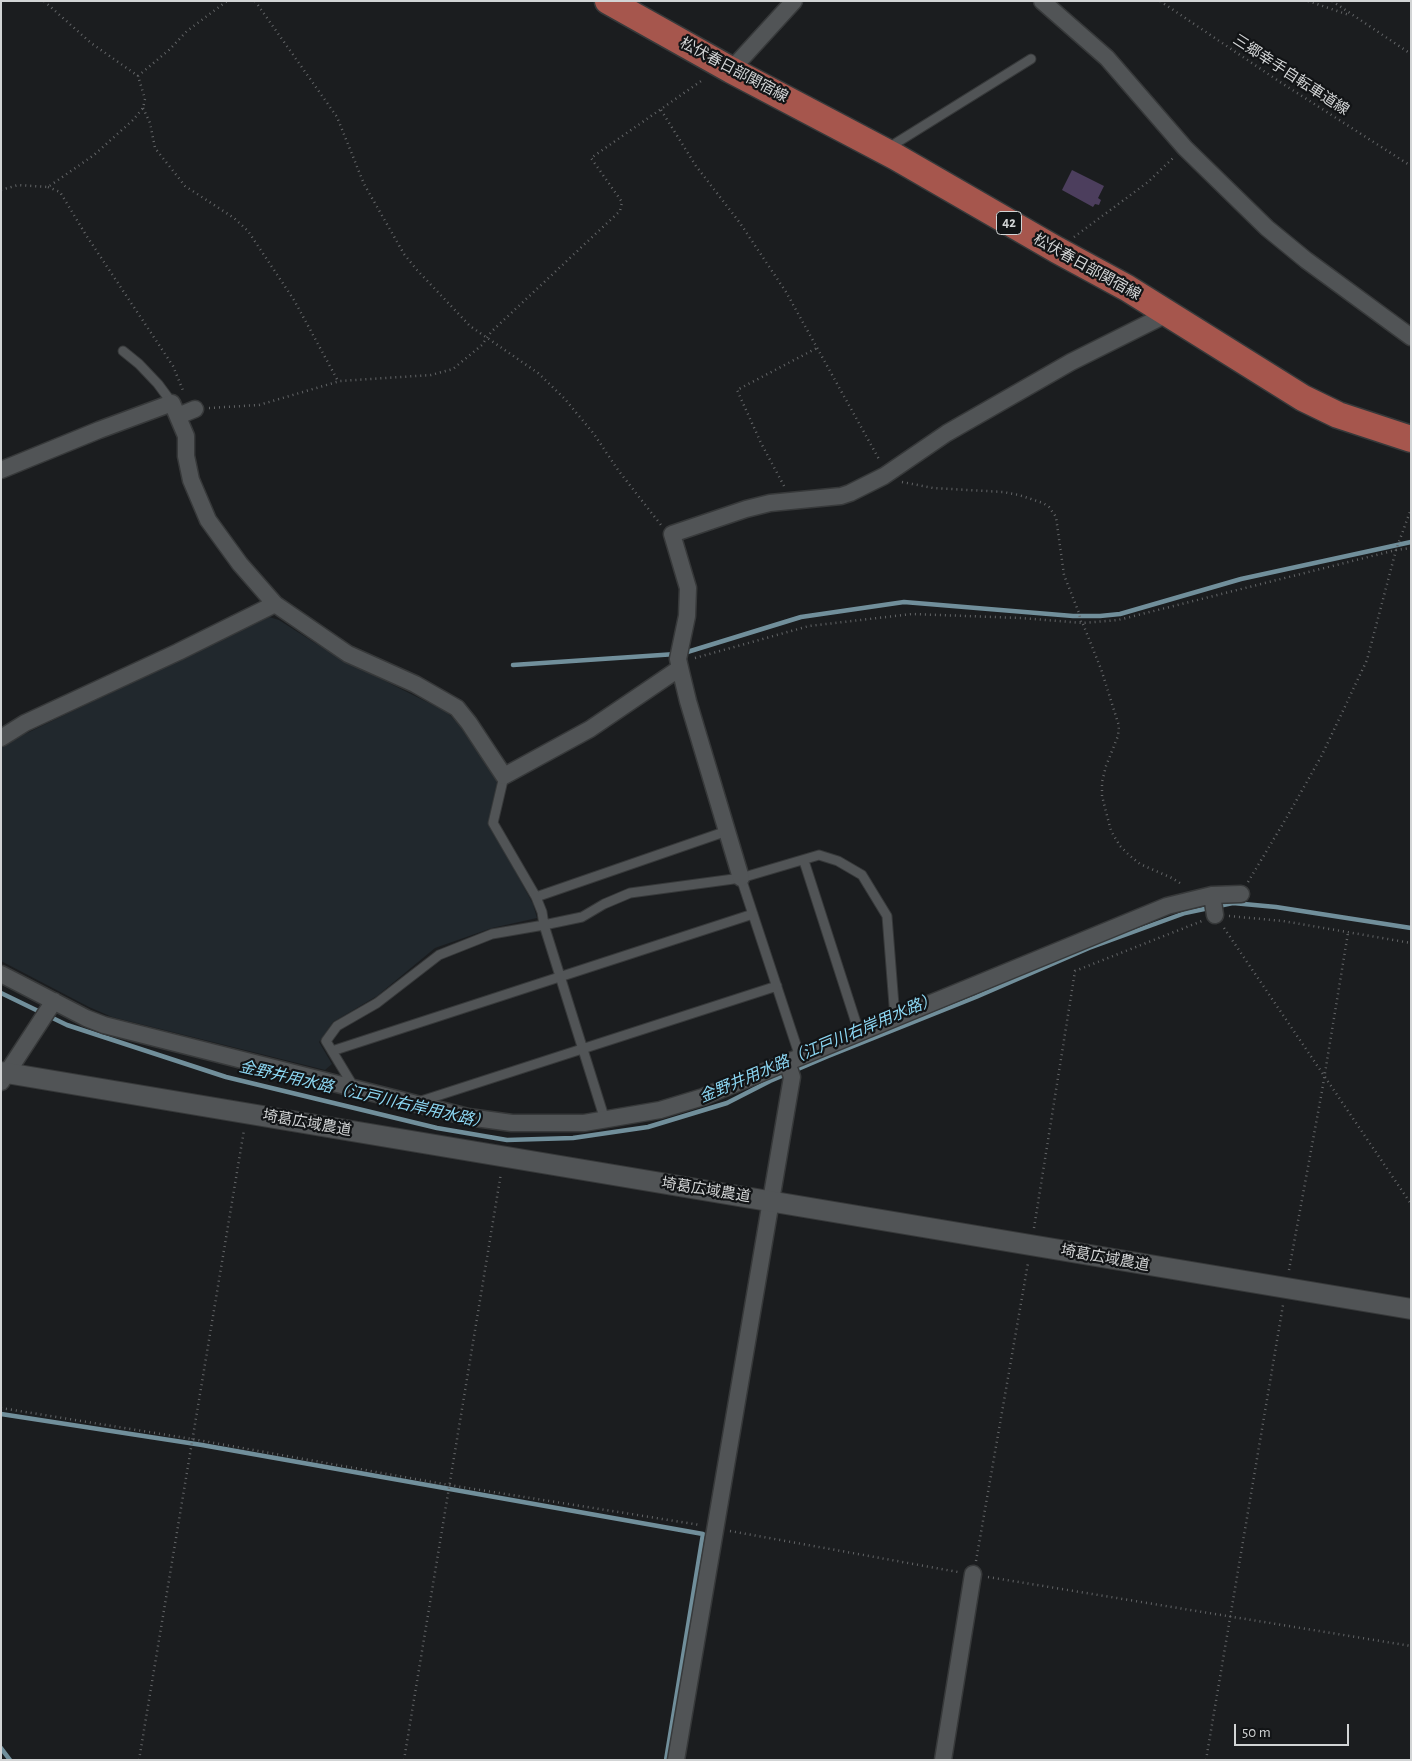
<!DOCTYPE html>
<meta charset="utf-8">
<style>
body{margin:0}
#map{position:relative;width:1412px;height:1761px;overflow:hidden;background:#1b1d1f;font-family:"Alegreya Sans",sans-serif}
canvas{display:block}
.frame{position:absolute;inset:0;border:2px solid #d2d4d5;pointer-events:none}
.scale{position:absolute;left:1234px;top:1724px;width:115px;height:22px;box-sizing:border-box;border:2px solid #d2d4d5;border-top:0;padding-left:6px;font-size:15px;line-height:18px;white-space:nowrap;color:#d2d4d5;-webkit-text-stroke:4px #121416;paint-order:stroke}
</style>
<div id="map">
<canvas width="1412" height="1761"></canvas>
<div class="frame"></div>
<div class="scale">50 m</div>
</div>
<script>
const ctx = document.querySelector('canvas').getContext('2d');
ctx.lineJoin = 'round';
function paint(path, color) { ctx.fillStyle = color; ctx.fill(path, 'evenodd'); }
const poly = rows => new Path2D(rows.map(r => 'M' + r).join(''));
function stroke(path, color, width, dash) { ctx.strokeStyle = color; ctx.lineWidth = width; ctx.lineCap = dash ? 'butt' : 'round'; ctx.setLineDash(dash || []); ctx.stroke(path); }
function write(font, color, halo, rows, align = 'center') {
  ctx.font = font + ' "Alegreya Sans","Noto Sans JP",sans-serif'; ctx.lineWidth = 4.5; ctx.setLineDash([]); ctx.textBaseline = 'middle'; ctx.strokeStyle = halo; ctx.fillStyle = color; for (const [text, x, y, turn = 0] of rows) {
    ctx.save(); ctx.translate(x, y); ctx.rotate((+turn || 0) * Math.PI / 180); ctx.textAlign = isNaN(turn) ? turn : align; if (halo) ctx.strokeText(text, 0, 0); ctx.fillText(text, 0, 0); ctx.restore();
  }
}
paint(poly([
 [269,617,279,620,315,643,361,669,447,712,459,725,499,783,489,823,533,904,537,918,492,928,435,948,377,996,333,1022,319,1042,332,1064,325,1070,112,1017,89,1007,1,961,1,748,25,734]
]), '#21282d');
stroke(poly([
 [684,653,801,617,904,602,1073,616,1100,616,1120,614,1241,579,1411,542],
 [513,665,676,654],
 [1,993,67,1025,226,1077,437,1128,507,1140,573,1138,648,1127,727,1103,770,1081,826,1057,976,997,1089,948,1185,913,1233,903,1276,907,1411,928],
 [1,1414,202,1445,703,1534,666,1760],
 [1,1748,10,1760]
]), '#718f9b', 4.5);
paint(poly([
 [1072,170,1104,186,1098,198,1101,200,1099,205,1095,204,1093,207,1062,190]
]), '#4c3e5d');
const service = poly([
 [888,148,1031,59],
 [123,351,139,364,158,384,172,403],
 [804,861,859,1032],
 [741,878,800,1057],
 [536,897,727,831],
 [332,1051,753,914],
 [355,1089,326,1041,337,1026,377,1003,439,955,492,934,544,925,542,912,536,897,493,823,504,776],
 [418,1102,777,986],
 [605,1120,544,925,582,917,604,904,630,893,741,878,819,855,838,861,862,875,887,916,895,1018]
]);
const minor = poly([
 [1042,1,1107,58,1185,148,1267,228,1306,260,1411,337],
 [731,70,794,1],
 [178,416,195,409],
 [1,470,99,430,172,403,186,436,186,456,191,480,208,520,240,564,275,604,348,654,415,684,457,708,469,723,504,776,590,729,680,668],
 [1,738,25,723,178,652,275,604],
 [741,878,688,701,680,668,678,659,687,616,688,588,672,534,746,509,770,503,841,496,850,493,884,476,947,433,1071,362,1169,313],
 [1212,895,1215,915],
 [1,974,86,1018,104,1025,468,1117,512,1123,584,1123,660,1110,703,1097,1167,906,1212,895,1241,894],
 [1,1082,54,1001],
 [676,1760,792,1077,787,1062],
 [943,1760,973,1574]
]);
const tertiary = poly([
 [1,1072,1411,1309]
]);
const primary = poly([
 [608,1,731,70,896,157,1057,250,1127,288,1303,398,1338,415,1411,439]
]);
stroke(service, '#37393a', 11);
stroke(minor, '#37393a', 19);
stroke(tertiary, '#37393a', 22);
stroke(primary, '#37393a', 29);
stroke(poly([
 [44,1,91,43,138,76],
 [255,1,337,117,364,184,404,254,417,270,470,326,538,373,564,398,594,434,618,470,661,525],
 [1160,1,1280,82,1411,166],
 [1308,1,1349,15],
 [1332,1,1411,54],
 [143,108,150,123,155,148,185,186,234,218,248,231,294,300,338,381],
 [661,110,696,166,740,223,786,292,880,461],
 [48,187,60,192,86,235,173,366,184,393],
 [1,190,18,185,48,187,94,155,133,120,143,108,145,99,138,76,169,50,187,31,227,1],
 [1074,237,1148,182,1173,158],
 [209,408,259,405,340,381,431,375,453,369,482,345,491,332,620,211,622,202,591,158,704,79],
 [902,482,933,488,1003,492,1019,495,1043,503,1049,507,1056,517,1064,575,1079,613,1081,622],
 [784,486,761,443,737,390,817,348],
 [1083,624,1101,669,1119,726,1118,736,1106,766,1102,782,1102,796,1111,831,1120,846,1129,855,1140,864,1172,878,1183,885],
 [695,658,809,626,912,614,1021,618,1083,623,1118,620,1396,550,1411,548],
 [1248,882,1287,817,1322,755,1367,660,1396,550,1411,509],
 [1229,916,1283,921,1411,943],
 [1224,928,1411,1204],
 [1034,1228,1075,971,1202,921],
 [1289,1270,1322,1091,1348,933],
 [1,1408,192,1439,449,1485,700,1525],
 [730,1531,958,1572],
 [976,1561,1028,1263],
 [988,1577,1411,1646],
 [139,1760,244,1130],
 [404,1760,501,1173],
 [1206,1760,1283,1305]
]), '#646668', 2.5, [1, 4]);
stroke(service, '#515456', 9);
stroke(minor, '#515456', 16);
stroke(tertiary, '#515456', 20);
stroke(primary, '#a6564d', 26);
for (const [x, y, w] of [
 [1009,223,25]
]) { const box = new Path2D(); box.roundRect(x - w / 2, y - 11.5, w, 23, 4); ctx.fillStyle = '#121416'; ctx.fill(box); stroke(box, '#d2d4d5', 1); }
write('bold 14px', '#d2d4d5', null, [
 ["42",1009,223]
]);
write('15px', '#d2d4d5', '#121416', [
 ["松伏春日部関宿線",734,70,28],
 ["三郷幸手自転車道線",1291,75,33],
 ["松伏春日部関宿線",1087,267,29],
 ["埼葛広域農道",307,1123,10],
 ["埼葛広域農道",706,1190,9],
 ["埼葛広域農道",1105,1258,10]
]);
write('italic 16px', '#8cd7f3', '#121416', [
 ["金野井用水路（江戸川右岸用水路）",818,1048,-23],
 ["金野井用水路（江戸川右岸用水路）",364,1095,13]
]);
</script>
